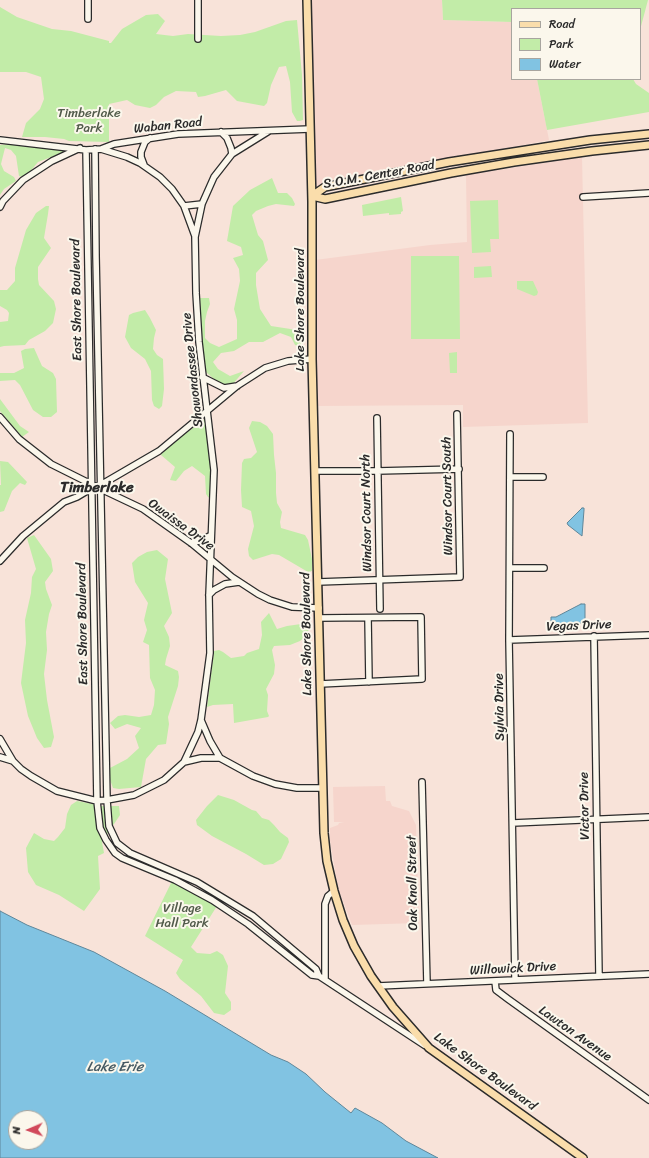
<!DOCTYPE html>
<style>
body{margin:0}
#map{position:relative;width:649px;height:1158px;overflow:hidden;background:#f8e3d9;font-family:Sriracha,sans-serif}
canvas{display:block}
.legend{position:absolute;left:511px;top:8px;width:130px;height:72px;box-sizing:border-box;background:#fbf7ec;border:1px solid #a8a59f;margin:0;padding:5px 7px;list-style:none;font-size:12px;color:#2b2b2b}
.legend li{display:flex;align-items:center;gap:8px;height:20px}
.legend b{width:20px;border:1px solid #a8a59f}
.north{position:absolute;left:8px;top:1110px;width:40px;height:40px;box-sizing:border-box;background:#fbf7ec;border:1px solid #a8a59f;border-radius:50%;rotate:268deg;font-size:11px;font-weight:700;line-height:16px;text-align:center;color:#2b2b2b}
.north::after{content:'';display:block;margin:auto;width:14px;height:18px;background:#d1495b;clip-path:polygon(50% 0,100% 100%,50% 72%,0 100%)}
</style>
<div id="map">
<canvas width="649" height="1158"></canvas>
<ul class="legend">
<li><b style="height:5px;background:#faddab"></b>Road</li>
<li><b style="height:11px;background:#c2eca8"></b>Park</li>
<li><b style="height:11px;background:#81c3e2"></b>Water</li>
</ul>
<div class="north">N</div>
</div>
<script>
const ctx = document.querySelector('canvas').getContext('2d');
ctx.lineJoin = 'round';
function paint(path, color) { ctx.fillStyle = color; ctx.fill(path, 'evenodd'); }
const poly = rows => new Path2D(rows.map(r => 'M' + r).join(''));
function stroke(path, color, width, dash) { ctx.strokeStyle = color; ctx.lineWidth = width; ctx.lineCap = dash ? 'butt' : 'round'; ctx.setLineDash(dash || []); ctx.stroke(path); }
function write(font, color, halo, rows, align = 'center') {
  ctx.font = font + ' Sriracha,sans-serif'; ctx.lineWidth = 4; ctx.setLineDash([]); ctx.textBaseline = 'middle'; ctx.strokeStyle = halo; ctx.fillStyle = color; for (const [text, x, y, turn = 0] of rows) {
    ctx.save(); ctx.translate(x, y); ctx.rotate((+turn || 0) * Math.PI / 180); ctx.textAlign = isNaN(turn) ? turn : align; if (halo) ctx.strokeText(text, 0, 0); ctx.fillText(text, 0, 0); ctx.restore();
  }
}
paint(poly([
 [311,0,442,0,443,20,512,22,512,79,537,79,549,140,386,172,316,188],
 [582,157,588,423,463,427,463,405,316,406,315,295,315,260,430,245,467,242,466,175],
 [385,786,386,801,390,801,392,806,409,811,416,825,419,923,352,925,338,888,330,840,330,828,338,825,339,823,344,822,334,822,333,787]
]), '#f6d5cc');
paint(poly([
 [442,0,648,0,640,30,640,9,512,9,512,22,443,20],
 [0,7,17,17,52,29,71,31,109,41,109,43,111,43,122,29,146,15,158,14,165,21,156,34,173,36,188,34,221,36,240,35,255,32,286,21,297,20,302,75,303,120,300,121,297,121,292,112,290,82,286,66,279,67,271,85,267,103,264,106,237,101,226,90,205,96,198,97,196,92,176,91,164,97,156,105,150,108,135,105,127,100,109,104,109,142,69,141,64,139,45,137,22,137,26,123,40,109,44,99,41,77,26,72,0,72],
 [537,79,633,79,636,84,649,93,649,112,547,130],
 [13,144,67,149,62,153,38,162,29,173,24,177,19,176,16,156,11,150,5,148,1,164,4,171,14,177,16,181,4,189,0,195,0,145],
 [272,178,278,193,287,193,292,198,295,204,294,206,276,204,268,206,256,211,252,215,258,235,263,241,268,260,256,273,256,285,260,309,271,326,297,330,300,332,302,343,298,346,295,345,291,337,280,333,263,342,249,342,234,351,221,353,213,362,218,369,230,376,244,371,232,385,221,385,207,373,203,367,200,298,209,298,210,304,207,312,205,321,205,338,210,343,219,347,237,339,237,320,234,309,240,281,239,269,233,258,243,255,241,247,227,241,233,206,250,190],
 [401,197,403,211,401,212,401,214,389,215,389,213,363,216,362,205],
 [498,200,499,239,490,239,491,252,472,253,470,201],
 [46,206,49,206,48,214,44,238,51,248,38,267,38,279,39,285,54,301,56,309,53,323,45,331,29,340,25,345,4,346,0,347,0,322,8,321,9,313,7,310,0,306,0,290,7,290,15,281,15,268,26,230,36,213],
 [411,256,459,256,460,339,411,339],
 [491,266,492,277,474,278,474,267],
 [517,281,533,281,538,292,537,295,534,296,517,289],
 [145,310,150,318,156,330,154,338,153,349,157,355,163,359,164,389,162,406,159,409,154,406,152,400,151,371,145,359,131,348,125,337,129,315,133,313],
 [34,348,42,366,53,373,56,379,57,412,51,417,43,417,33,410,20,385,15,380,0,381,0,373,14,373,24,368,21,351,25,349],
 [457,352,457,373,450,373,449,353],
 [0,399,20,426,29,432,22,437,0,411],
 [206,418,213,471,211,496,210,498,208,497,206,494,205,476,192,466,184,471,176,481,170,480,175,467,161,455,169,443,185,434],
 [252,421,260,422,267,426,273,434,274,455,276,473,276,493,277,503,282,512,280,522,281,528,305,535,308,540,312,559,312,571,308,572,279,555,272,554,253,560,249,556,248,549,254,526,251,511,242,507,241,490,242,463,244,459,251,458,257,452,249,428],
 [0,461,8,462,27,482,25,485,20,483,12,491,4,511,0,512,0,485,1,485],
 [34,535,51,559,53,571,45,582,46,589,52,605,49,614,46,632,47,650,44,674,47,700,54,737,51,747,44,748,37,738,28,716,21,683,26,643,25,620,31,593,32,577,36,569,27,538],
 [157,550,168,559,165,579,172,613,164,626,169,637,170,646,166,659,165,665,178,671,179,677,178,686,168,717,169,724,166,744,158,745,146,759,141,787,119,789,113,788,109,777,110,768,127,759,139,748,135,736,141,728,127,724,115,729,110,723,118,716,125,715,139,717,151,715,154,705,155,690,150,678,149,645,143,642,147,630,144,620,148,603,135,582,132,563,138,557,147,552],
 [269,613,277,629,287,626,301,624,305,619,309,622,310,627,306,636,300,641,290,645,274,646,272,650,275,665,274,674,266,689,268,695,267,711,269,716,268,717,234,723,233,704,213,705,207,707,214,651,219,650,223,652,231,658,244,656,247,653,259,649,262,635,261,622],
 [218,795,234,800,252,810,256,811,262,818,269,820,274,825,280,832,288,838,289,842,281,859,273,864,264,865,246,854,212,836,197,825,196,820,207,806],
 [77,801,103,806,119,806,120,815,102,842,104,853,98,856,100,889,84,911,59,895,36,885,28,872,26,848,34,833,44,839,54,841,58,837,65,828,67,814,71,805],
 [172,881,217,906,191,947,197,953,210,954,217,951,223,955,228,966,225,993,231,1002,231,1010,224,1015,214,1013,201,996,180,979,176,973,183,960,145,936]
]), '#c2eca8');
const water = poly([
 [582,508,584,508,584,510,582,536,568,525,567,523,582,508],
 [581,604,585,604,585,623,551,624,551,617,556,617,581,604],
 [0,911,27,925,94,952,165,991,271,1055,288,1062,306,1074,325,1092,351,1113,355,1108,382,1123,406,1141,438,1158,0,1158,0,911],
 [16,1118,40,1118,40,1142,16,1142,16,1118]
]);
paint(water, '#81c3e2');
stroke(water, '#5f8699', 1);
const minor = poly([
 [88,0,88,19],
 [198,39,198,0],
 [221,132,227,138,231,148,232,154],
 [0,140,86,150,101,149,114,144,178,134,310,129],
 [95,149,96,256,107,800,109,826,117,843,130,853,197,882,253,916,316,969,319,976],
 [101,149,127,157,140,163,160,177,172,189,184,206,195,236],
 [86,150,97,801,100,828,106,840,115,853,122,858,175,880,212,900,248,924,312,975,319,976,424,1045],
 [144,165,141,157,141,152,145,142,150,138],
 [583,197,649,193],
 [184,206,202,204],
 [0,207,3,201,23,180,52,161,80,148],
 [202,377,224,388,237,386],
 [0,417,19,439,51,464,87,482,92,486,101,486,105,491,143,509,191,543,232,577,258,594,270,600,292,607,319,608],
 [377,418,380,609],
 [510,434,509,640,515,979],
 [315,471,377,471,459,469],
 [510,477,543,477],
 [101,486,104,483,159,451,237,386,265,368,288,361,312,359],
 [191,543,203,540,211,535],
 [0,561,23,536,64,502,77,497,87,491,92,486],
 [510,568,544,568],
 [318,582,460,577,457,414],
 [209,595,214,590,225,584,239,582],
 [319,618,421,617,422,679,320,684],
 [368,618,369,682],
 [594,636,599,976],
 [509,640,649,635],
 [201,720,210,741,220,758],
 [0,739,13,761],
 [0,757,13,761,21,769,31,776,57,791,97,801,107,800,134,795,164,780,184,762,201,758,220,758,253,776,275,784,297,788,323,788],
 [184,762,198,732,201,720,210,653,209,595,214,470,199,342,196,293,195,237,202,204,214,177,232,154,269,131],
 [422,782,427,984],
 [513,823,649,817],
 [325,979,325,904,328,896,334,891],
 [495,981,496,990,508,999,649,1100],
 [378,986,649,974]
]);
const major = poly([
 [307,0,312,202,312,359,324,833,327,861,334,891,343,920,354,946,371,976,393,1007,429,1048,583,1158],
 [312,196,325,187,449,162,590,140,649,134],
 [312,196,325,199,451,173,514,162,592,151,649,145]
]);
stroke(minor, '#2b2b2b', 8);
stroke(major, '#2b2b2b', 10);
stroke(minor, '#fbf7ec', 5.5);
stroke(major, '#faddab', 7);
write('13px', '#515b4a', '#fbf7ec', [
 ["Timberlake",89,114],
 ["Park",89,129],
 ["Village",182,909],
 ["Hall Park",182,924]
]);
write('13px', '#2b2b2b', '#fbf7ec', [
 ["Waban Road",168,126,-6],
 ["S.O.M. Center Road",379,175,-10],
 ["East Shore Boulevard",77,300,-91],
 ["Lake Shore Boulevard",301,310,-90],
 ["Shawondassee Drive",193,370,-96],
 ["Windsor Court South",448,496,-91],
 ["Windsor Court North",367,513,-91],
 ["Owaissa Drive",181,525,36],
 ["East Shore Boulevard",83,624,-91],
 ["Vegas Drive",579,626,-2],
 ["Lake Shore Boulevard",307,634,-91],
 ["Sylvia Drive",500,707,-91],
 ["Victor Drive",585,806,-91],
 ["Oak Knoll Street",413,883,-91],
 ["Willowick Drive",513,969,-3],
 ["Lawton Avenue",575,1034,35],
 ["Lake Shore Boulevard",485,1072,36]
]);
write('italic 14px', '#455962', '#fbf7ec', [
 ["Lake Erie",115,1067]
]);
write('bold 15px', '#2b2b2b', '#fbf7ec', [
 ["Timberlake",97,488]
]);
</script>
